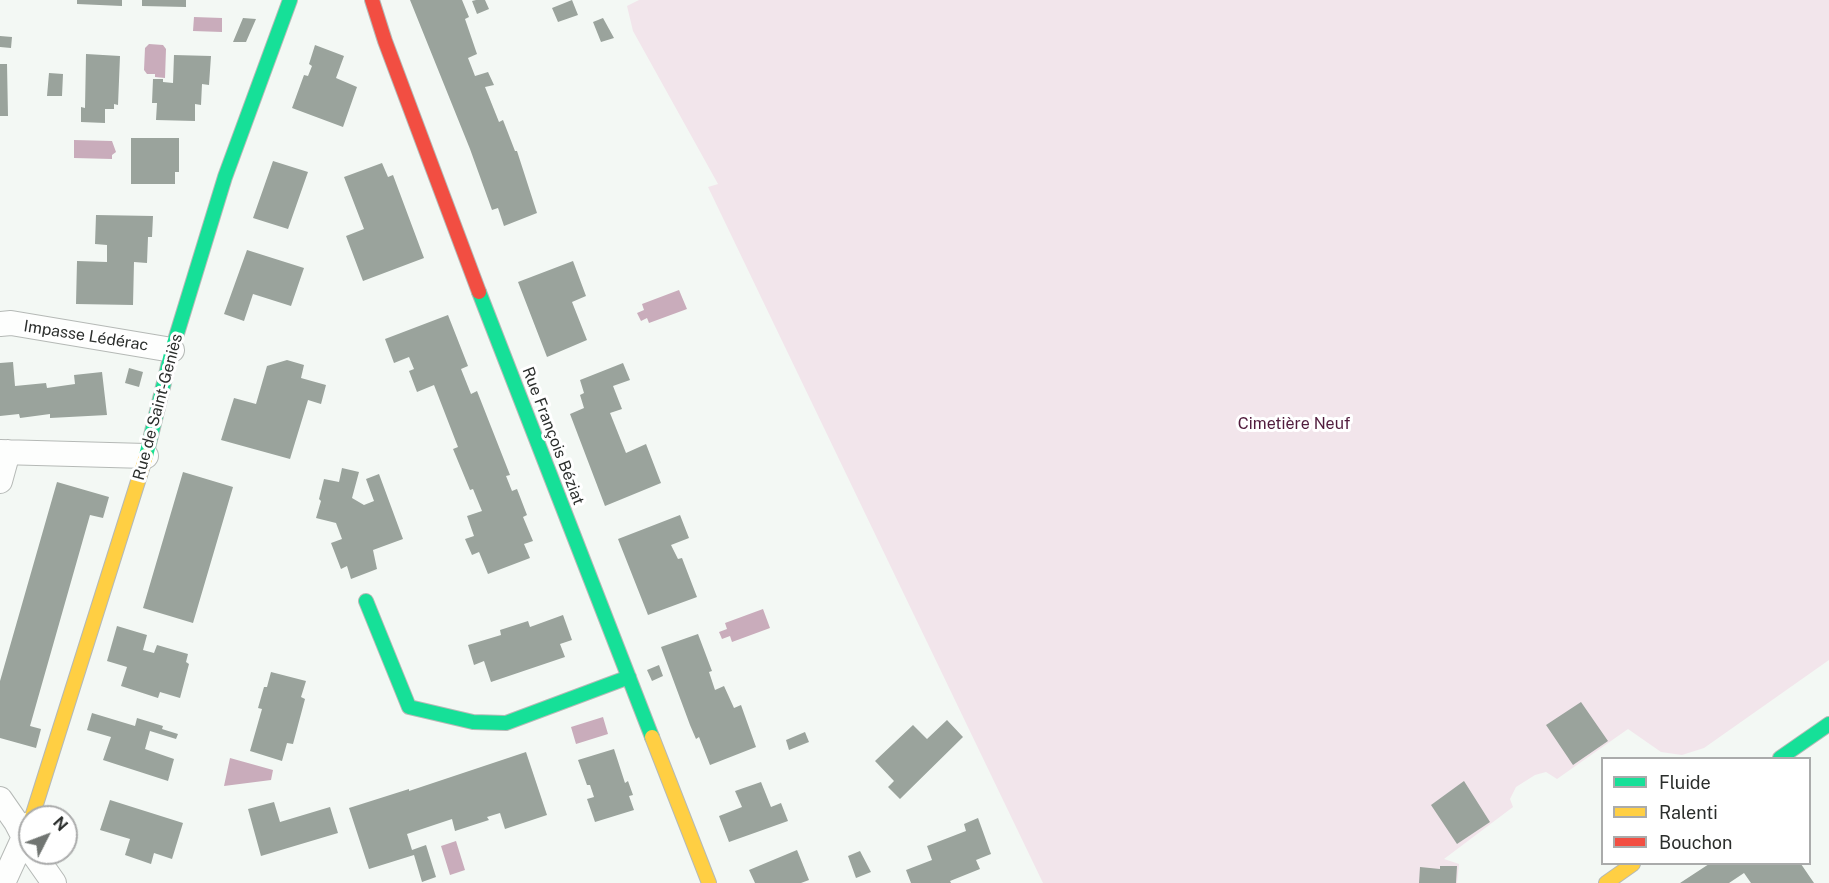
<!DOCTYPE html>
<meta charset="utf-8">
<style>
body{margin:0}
#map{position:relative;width:1829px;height:883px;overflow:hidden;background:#f3f8f4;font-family:"Public Sans",sans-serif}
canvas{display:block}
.legend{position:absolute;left:1601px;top:757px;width:210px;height:108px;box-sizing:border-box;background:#fff;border:2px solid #aaabab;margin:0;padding:8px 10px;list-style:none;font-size:18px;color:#2b2e2c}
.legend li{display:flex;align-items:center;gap:12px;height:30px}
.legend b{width:30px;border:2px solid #aaabab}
.north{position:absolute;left:18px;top:805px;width:60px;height:60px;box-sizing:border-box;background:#fff;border:2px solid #aaabab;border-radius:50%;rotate:48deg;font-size:16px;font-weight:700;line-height:24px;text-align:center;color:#2b2e2c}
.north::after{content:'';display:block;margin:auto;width:21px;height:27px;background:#717572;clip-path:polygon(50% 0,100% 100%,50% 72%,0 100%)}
</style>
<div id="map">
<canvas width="1829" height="883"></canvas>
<ul class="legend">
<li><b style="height:8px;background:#16e098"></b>Fluide</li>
<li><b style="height:8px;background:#ffcf43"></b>Ralenti</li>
<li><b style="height:8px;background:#f24e42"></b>Bouchon</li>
</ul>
<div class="north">N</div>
</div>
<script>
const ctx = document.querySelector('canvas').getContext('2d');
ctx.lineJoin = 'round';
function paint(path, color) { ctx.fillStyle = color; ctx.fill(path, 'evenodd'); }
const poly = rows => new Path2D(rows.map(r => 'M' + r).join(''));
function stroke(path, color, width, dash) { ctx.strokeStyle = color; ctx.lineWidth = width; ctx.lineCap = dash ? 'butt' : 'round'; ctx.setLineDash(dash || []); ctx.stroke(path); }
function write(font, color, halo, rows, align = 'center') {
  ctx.font = font + ' "Public Sans",sans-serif'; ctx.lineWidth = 6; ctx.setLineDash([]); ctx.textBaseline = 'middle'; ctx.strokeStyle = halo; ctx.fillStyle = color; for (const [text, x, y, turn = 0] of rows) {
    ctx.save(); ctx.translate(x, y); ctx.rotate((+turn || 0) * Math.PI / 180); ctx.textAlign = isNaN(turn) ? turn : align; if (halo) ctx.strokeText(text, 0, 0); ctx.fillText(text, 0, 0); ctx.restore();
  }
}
paint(poly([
 [639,0,1829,0,1829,660,1704,748,1682,755,1661,752,1628,729,1557,779,1546,772,1535,775,1516,787,1510,799,1513,807,1444,859,1459,864,1457,883,1043,883,708,187,718,184,633,31,627,6]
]), '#f2e5eb');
paint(poly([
 [194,17,222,18,222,32,193,31],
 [149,44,163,45,166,49,165,78,155,77,155,74,147,74,144,70,145,48],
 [74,140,112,141,116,152,112,155,112,159,74,158],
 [679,290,687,309,649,323,647,318,641,321,637,313,644,310,642,304],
 [763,609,770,628,732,642,730,636,722,639,719,632,727,629,725,623],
 [603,717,608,734,576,744,571,727],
 [230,758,273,770,271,780,224,786],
 [456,841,465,870,450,875,441,846]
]), '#c9acbb');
paint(poly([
 [77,0,122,0,122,6,77,4],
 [142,0,186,0,186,7,142,6],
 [410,0,462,0,469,17,465,19,477,54,468,58,475,76,488,72,494,85,485,87,499,122,503,120,515,151,517,151,537,213,504,226,498,208,492,210,470,149],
 [476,0,485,0,489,9,477,14,472,1],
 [572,0,578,15,558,22,552,8],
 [243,18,256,19,246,42,233,42],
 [603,18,614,38,601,42,593,22],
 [0,36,12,37,11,48,0,47],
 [315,45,344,56,336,78,357,87,343,127,292,108,304,75,308,76,312,66,309,64],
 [86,54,120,56,118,105,114,104,114,109,105,109,105,123,81,122,81,107,85,108],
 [174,55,211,56,209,85,202,84,201,105,195,104,195,121,156,120,157,103,152,103,153,79,163,79,163,82,173,83],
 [0,64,7,64,8,116,0,116],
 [49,73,63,74,62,96,47,96],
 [131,138,179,138,179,172,175,172,175,184,131,184],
 [273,161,308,172,288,229,253,218],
 [382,163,388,177,393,175,424,258,363,281,346,236,364,229,344,177],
 [96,215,153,216,152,237,148,237,147,263,134,262,133,305,76,304,77,261,107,262,107,245,95,244],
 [247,250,304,268,291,306,253,294,244,321,224,314],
 [573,261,586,296,572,302,587,340,547,357,518,282],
 [448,315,468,366,461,369,471,394,477,391,510,475,506,476,512,491,517,489,527,515,523,517,533,541,524,544,530,558,488,574,479,552,472,555,465,539,474,536,467,516,482,511,473,489,470,490,453,449,458,447,434,385,417,392,409,371,414,369,409,357,394,363,385,339],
 [287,360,304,365,301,378,326,385,321,404,308,400,290,459,221,440,234,398,256,404,267,366],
 [13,362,15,386,46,383,47,388,75,384,74,375,102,372,107,415,50,418,50,414,20,418,19,414,0,416,0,363],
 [623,363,630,380,613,386,622,409,610,413,626,453,646,444,661,483,605,506,570,414,584,408,580,395,584,393,580,380],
 [129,368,143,372,139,387,125,383],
 [342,468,359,472,352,498,364,505,374,501,366,479,379,474,403,539,373,550,377,569,351,579,347,566,341,569,331,543,342,539,336,523,316,518,321,501,319,499,324,479,339,482],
 [183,472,233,487,193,623,143,608],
 [57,482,109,497,103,518,90,515,30,726,41,729,36,748,0,738,0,681],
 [680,515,689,538,671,545,678,559,682,558,697,597,648,615,618,539],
 [563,615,572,640,560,644,565,657,491,682,484,661,474,665,468,645,501,635,500,630,528,621,530,627],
 [117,626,147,635,143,650,154,653,157,645,188,654,186,662,189,664,180,698,160,692,158,698,121,686,127,667,107,661],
 [698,634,712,671,709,672,715,690,724,686,734,708,741,705,756,747,710,765,699,737,696,739,690,725,661,647],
 [659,665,663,676,652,681,647,670],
 [271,672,306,681,301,697,305,699,293,744,287,743,282,761,250,751,262,709,258,708,264,687,267,687],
 [1581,702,1608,741,1573,765,1546,725],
 [92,713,135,726,137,718,163,726,162,729,178,734,176,739,150,731,145,749,174,759,168,781,103,760,111,737,87,730],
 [947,720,963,737,900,799,888,787,894,781,875,761,913,725,927,739],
 [805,732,809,742,789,750,786,740],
 [614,749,625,783,628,781,633,795,629,796,634,810,595,822,587,799,594,797,590,785,587,785,578,760],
 [526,752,547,815,505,829,500,813,487,817,489,820,455,831,452,819,407,834,412,850,426,845,436,877,422,882,414,855,369,869,349,808,409,789,409,791],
 [1464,781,1490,822,1457,844,1431,805],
 [761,782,771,807,781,803,788,821,729,842,719,816,742,807,735,791],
 [110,800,183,823,172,859,154,853,151,864,125,855,130,839,100,830],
 [274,802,280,822,330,807,338,833,261,856,248,809],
 [978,818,991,854,976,860,980,869,950,881,951,883,911,883,906,870,932,860,927,846,966,831,964,824],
 [797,850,809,880,801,883,755,883,749,870],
 [860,851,871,872,856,878,848,856],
 [1709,864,1801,864,1814,883,1751,883,1744,873,1729,883,1680,883],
 [1440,866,1457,866,1456,883,1419,883,1420,867,1440,869]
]), '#9aa39c');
const street = poly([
 [0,324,11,323,172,350],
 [0,452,146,456],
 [0,481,8,452],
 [0,799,16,822,29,847],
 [33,853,54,883],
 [3,883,30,824]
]);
const fast = poly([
 [479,292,652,737],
 [146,456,172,350,225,177,290,0],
 [366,601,409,707,473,722,506,723,629,677],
 [1780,758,1829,724]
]);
const slow = poly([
 [652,737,709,883],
 [32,817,146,456],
 [1606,883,1633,864]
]);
const jam = poly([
 [372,0,385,41,479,292]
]);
stroke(street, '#b5b9b6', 26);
stroke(fast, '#b5b9b6', 16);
stroke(slow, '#b5b9b6', 16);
stroke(jam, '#b5b9b6', 16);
stroke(street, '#fdfefd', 24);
stroke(fast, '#16e098', 14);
stroke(slow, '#ffcf43', 14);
stroke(jam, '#f24e42', 14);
write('16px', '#2b2e2c', '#fff', [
 ["Impasse Lédérac",86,336,9],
 ["Rue de Saint-Geniès",158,407,-75],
 ["Rue François Béziat",553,436,69]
]);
write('16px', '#511c3d', '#fff', [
 ["Cimetière Neuf",1294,424]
]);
</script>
